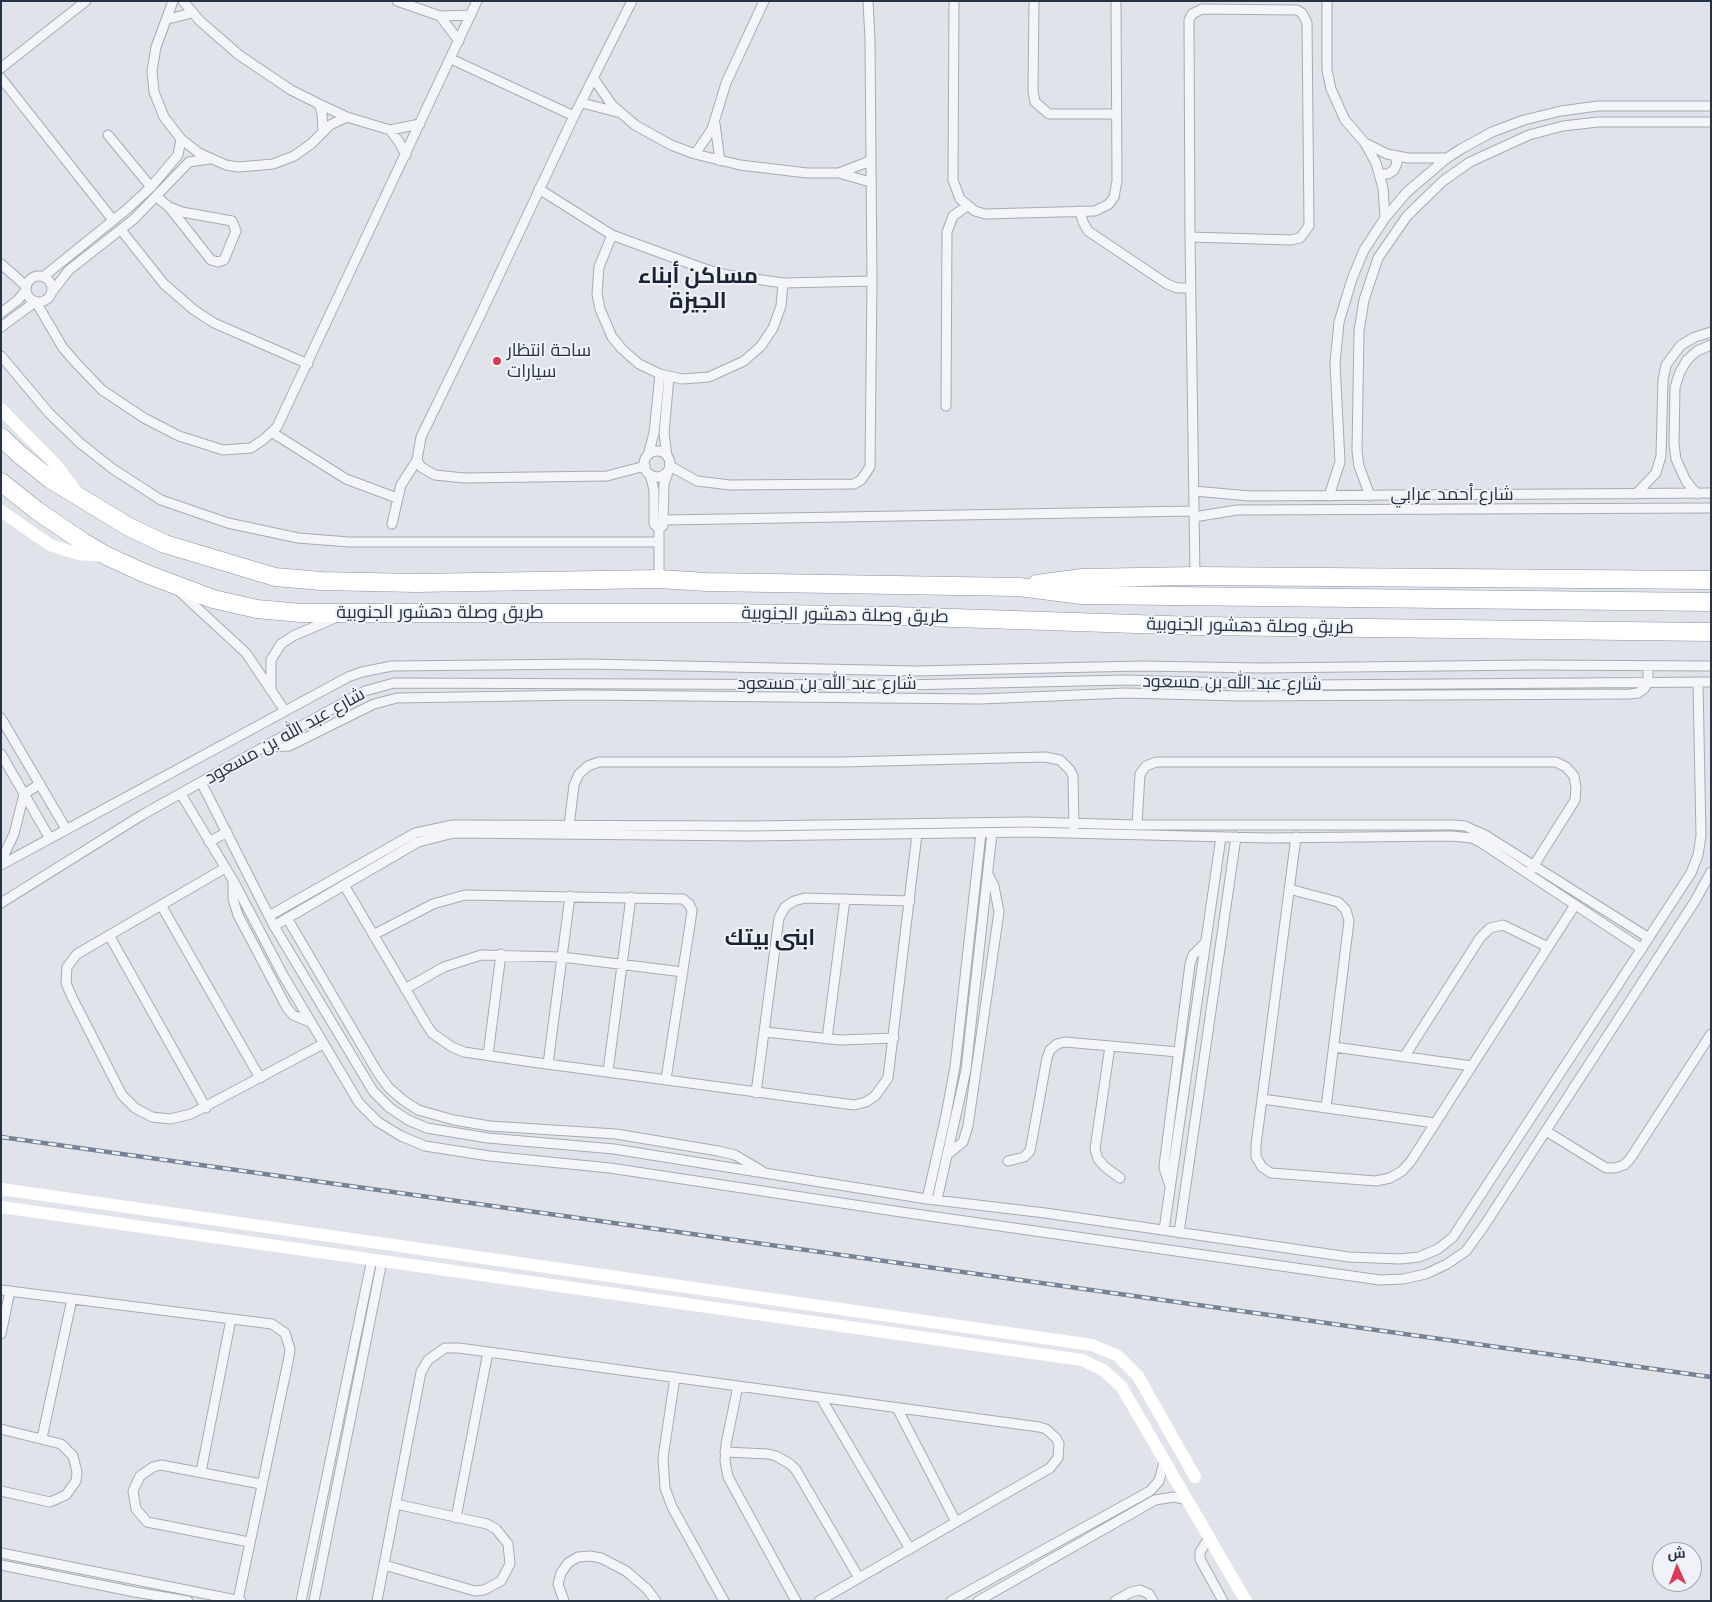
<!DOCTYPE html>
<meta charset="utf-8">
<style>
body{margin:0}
#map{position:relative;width:1712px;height:1602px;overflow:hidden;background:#e0e4ea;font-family:Inter,Cairo,sans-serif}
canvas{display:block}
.frame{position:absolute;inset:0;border:2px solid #273243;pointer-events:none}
.north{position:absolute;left:1652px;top:1542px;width:50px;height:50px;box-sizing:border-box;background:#eff3f7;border:1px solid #9fa6af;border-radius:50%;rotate:358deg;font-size:14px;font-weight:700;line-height:20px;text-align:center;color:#273243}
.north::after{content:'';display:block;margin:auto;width:18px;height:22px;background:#db3955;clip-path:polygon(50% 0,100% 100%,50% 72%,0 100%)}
</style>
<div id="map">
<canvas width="1712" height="1602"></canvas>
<div class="frame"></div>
<div class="north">ش</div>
</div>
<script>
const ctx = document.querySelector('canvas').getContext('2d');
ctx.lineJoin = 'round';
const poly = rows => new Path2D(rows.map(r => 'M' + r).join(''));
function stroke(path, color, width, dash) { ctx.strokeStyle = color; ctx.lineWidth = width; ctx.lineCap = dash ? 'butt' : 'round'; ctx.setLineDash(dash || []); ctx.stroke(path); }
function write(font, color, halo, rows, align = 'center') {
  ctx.font = font + ' Inter,Cairo,sans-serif'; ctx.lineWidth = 4; ctx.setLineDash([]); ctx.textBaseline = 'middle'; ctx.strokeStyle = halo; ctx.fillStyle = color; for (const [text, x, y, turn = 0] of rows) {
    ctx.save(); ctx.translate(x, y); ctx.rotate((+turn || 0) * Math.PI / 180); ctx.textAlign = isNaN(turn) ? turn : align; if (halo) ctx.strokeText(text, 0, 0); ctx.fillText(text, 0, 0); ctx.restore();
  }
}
const street = poly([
 [173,1,156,47,152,71,154,92,164,117,181,139,199,153,226,165,239,167,273,164,294,156,311,144,330,125,347,117],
 [183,1,200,21,239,55,291,90,319,104,347,117,390,130,420,124],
 [397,1,440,16,471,15],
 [632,1,574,116,477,322,421,437,417,460,421,467,435,475,464,478,607,476,645,466],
 [954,1,953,180,960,199,975,211,985,214,1095,211,1109,204,1114,197,1117,181,1116,1],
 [1034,1,1033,91,1035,102,1049,114,1116,114],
 [1327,1,1327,70,1331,89,1345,120,1365,143,1376,163,1383,188,1385,218],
 [440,16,459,41],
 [168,19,192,13],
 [451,59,574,116],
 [1,68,86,1],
 [1,78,113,220],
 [594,79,612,105,635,125,671,145,695,154,740,165,807,173,839,173,870,161],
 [582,103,617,112],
 [319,104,322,113,323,131],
 [715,124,720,161],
 [390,130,399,142,406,155],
 [108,135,151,187],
 [1367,144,1387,154,1408,158,1446,158],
 [695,154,712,129,726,83,764,1],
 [839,173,870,182],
 [1380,174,1388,174,1394,170,1397,163,1395,156],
 [539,189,612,235,702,268,727,275,783,283,872,281],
 [157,197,169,207,182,212,232,221,236,231,224,260,218,262,211,260,169,207],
 [1080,211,1083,222,1088,231,1167,284,1177,288,1190,288],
 [121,230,164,284,194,310,214,323,308,364],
 [612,235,599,267,597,294,600,309,612,337,622,349,639,364,660,374,682,379,709,377,744,361,761,346,773,328,781,306,783,283],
 [1190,237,1189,20,1192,14,1202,9,1297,10,1302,13,1307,23,1309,226,1300,238,1291,240,1190,237,1195,576],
 [1,264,26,286],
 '26 289a13 13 0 1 1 26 0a13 13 0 1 1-26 0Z',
 [43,277,126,210,151,187,178,155,181,139],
 [52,292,69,270,134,219,189,162,209,159],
 [36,302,63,348,78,365,102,390,144,418,179,436,223,450,251,448,263,440,277,427,477,1],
 [1,313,18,300,26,290],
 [1,327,35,302],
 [1,356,49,413,80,443,113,469,161,500,228,523,298,538,349,542,659,542],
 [946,406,947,232,953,216,967,206],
 [273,433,346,479,397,498],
 '644 464a13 13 0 1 1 26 0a13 13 0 1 1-26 0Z',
 [648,455,654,433,660,374],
 [667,456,664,433,669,377],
 [670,466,697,481,730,485,854,484,861,480,870,467,872,281,870,40,868,1],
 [650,474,654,490,654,524,659,529,659,579],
 [1194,491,1250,496,1711,493],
 [1636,494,1656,473,1661,456,1663,380,1666,365,1681,345,1695,337,1711,332],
 [1697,494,1686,481,1676,459,1674,444,1675,387,1680,372,1687,360,1697,351,1711,345],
 [1329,496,1340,462,1335,363,1339,322,1352,279,1364,250,1385,218,1407,192,1447,158,1461,149,1492,132,1524,120,1561,111,1598,106,1711,106],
 [1370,496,1359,466,1357,451,1359,331,1364,300,1378,258,1407,216,1443,181,1470,162,1529,135,1563,126,1598,122,1711,122],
 [1194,517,1237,510,1711,508],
 [665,520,1194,511],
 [392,524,401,485,417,460],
 [663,526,664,484,668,472],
 [180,592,246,653,285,711],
 [271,690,271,660,281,644,293,636,335,618],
 [1,718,66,829],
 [265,747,289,746,374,704,397,698,585,695,980,699,1125,693,1239,696,1630,694,1638,693,1644,689,1648,682,1648,666],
 [1,754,49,837],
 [201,782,274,926,373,1091,390,1108,408,1120,427,1128,488,1138,614,1149,927,1199,1045,1213,1349,1257,1400,1259,1419,1257,1438,1249,1453,1237,1691,873,1698,855,1701,836,1698,682],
 [181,794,234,882,283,975,359,1103,378,1122,401,1136,425,1146,489,1156,610,1168,901,1212,1380,1280,1403,1279,1426,1274,1447,1264,1466,1251,1484,1226,1695,901,1711,872],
 [1137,825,1140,774,1146,766,1156,762,1556,762,1566,767,1574,776,1576,788,1575,800,1531,870],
 [569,826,574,785,579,774,588,766,599,762,841,762,1045,757,1060,760,1070,770,1073,776,1074,829],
 [1296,837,1256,1145,1256,1157,1262,1167,1271,1173,1376,1181,1390,1178,1402,1171,1411,1161,1575,905],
 [209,842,227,832],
 [1,861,14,834,24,794,40,784],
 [1,865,348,677,362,672,392,666,588,664,916,671,1141,666,1261,668,1532,665,1711,666],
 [225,868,77,954,67,967,66,983,72,997,122,1095,135,1108,152,1117,170,1119,191,1114,323,1044],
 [233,882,233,899,238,915,287,1008,293,1015,310,1022],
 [344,885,425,1022,432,1033,452,1047,464,1052,532,1062,854,1105,866,1102,875,1096,888,1078,917,834],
 [1289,889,1338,902,1346,910,1349,921,1326,1108],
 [1,903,142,815,330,710,365,691,394,683,902,685,1125,680,1303,685,1711,682],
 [161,905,260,1078],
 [269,916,415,833,453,825,752,826,1027,822,1137,825,1454,825,1465,826,1485,835,1649,938],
 [287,918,378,1073,389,1088,403,1100,418,1110,454,1120,490,1126,616,1134,718,1151,735,1155,762,1171],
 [274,926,418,842,454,833,749,836,1027,832,1267,838,1451,836,1472,838,1480,842,1642,949],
 [109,935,206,1108],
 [373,935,433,904,465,895,683,899,689,904,692,910,691,918,666,1079],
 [405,989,444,967,481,955,562,957,683,972],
 [765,1032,840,1040,894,1038],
 [827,1039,845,899],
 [1110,1046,1095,1149,1098,1159,1105,1167,1120,1178],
 [1334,1047,1472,1066],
 [488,1055,501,954],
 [1404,1057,1480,938,1490,928,1503,925,1548,947],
 [548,1064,570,896],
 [608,1071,631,897],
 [756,1093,779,918,785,907,794,901,805,898,910,901],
 [1262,1099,1435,1123],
 [1546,1131,1606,1168,1615,1168,1624,1165,1630,1159,1711,1034],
 [948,1154,963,1142,968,1126,999,912,994,886,988,874],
 [1008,1161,1024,1157,1030,1151,1047,1058,1050,1050,1057,1044,1065,1042,1178,1052],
 [1170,1186,1164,1168,1165,1158,1190,964,1193,955,1206,942],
 [927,1199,945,1120,955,1067,981,833],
 [937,1200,966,1070,992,833],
 [1164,1230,1221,837],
 [1179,1233,1236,837],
 [1,1290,264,1323,272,1324,285,1333,290,1349,289,1357,238,1600],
 [1,1334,10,1291],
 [675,1377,663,1458,665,1488,672,1507,724,1601],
 [738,1386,726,1444,725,1461,728,1477,796,1601],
 [821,1398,910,1549],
 [897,1408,956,1522],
 [1,1429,61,1444,73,1456,77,1472,76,1481,66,1495,50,1502,1,1491],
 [42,1438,72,1299],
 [725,1452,768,1454,776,1456,790,1464,796,1470,859,1578],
 [201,1472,231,1319],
 [456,1518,488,1352],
 [1209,1538,1200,1552,1200,1559,1223,1601],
 [249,1542,147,1522,136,1509,133,1491,140,1476,153,1467,161,1465,261,1484],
 [1,1553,241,1601],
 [1,1565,135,1592,188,1601],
 [384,1565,475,1591,484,1590,501,1581,510,1564,508,1544,496,1529,487,1524,396,1504],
 [301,1601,372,1259],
 [314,1601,382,1261],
 [377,1601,421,1372,428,1360,445,1348,459,1348,1039,1427,1046,1429,1056,1438,1059,1444,1058,1458,1050,1468,819,1601],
 [564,1601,558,1584,561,1573,568,1563,578,1557,590,1556,601,1558,626,1571,647,1589,656,1601],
 [951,1601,1150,1491,1159,1481,1164,1462],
 [978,1601,1155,1500,1174,1497,1186,1500],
 [1115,1601,1131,1592,1140,1590,1149,1594,1153,1601]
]);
const highway = poly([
 [1,437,19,454,50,479,129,527,165,544,275,577,321,581,416,583,659,579,707,582,1019,587,1081,595,1711,602],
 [1,482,36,510,83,542,107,556,144,573,213,599,257,609,301,613,727,613,893,616,1197,626,1711,632],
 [1037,584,1082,578,1195,576,1711,580]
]);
stroke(street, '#a5abb5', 11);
stroke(highway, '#8691a2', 19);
stroke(street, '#f3f5f8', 9);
stroke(poly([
 [1,409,56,465,78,494],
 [1,511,50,545,79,554,104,556],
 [1,1189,1092,1345,1118,1356,1138,1376,1195,1477],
 [1,1207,1082,1360,1103,1370,1121,1386,1246,1601]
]), '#fff', 12);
stroke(highway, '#fff', 18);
const rail = poly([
 [1,1137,1711,1377]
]);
stroke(rail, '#778395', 4.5);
stroke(rail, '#eff3f7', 2.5, [8]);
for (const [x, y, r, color] of [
 [497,361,5,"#db3955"]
]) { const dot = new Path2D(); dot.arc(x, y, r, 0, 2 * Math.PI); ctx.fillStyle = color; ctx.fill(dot); stroke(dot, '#eff3f7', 2); }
write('18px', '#273243', '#eff3f7', [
 ["ساحة انتظار",507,351],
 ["سيارات",507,372]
], 'left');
write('18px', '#273243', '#eff3f7', [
 ["شارع أحمد عرابي",1452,495],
 ["طريق وصلة دهشور الجنوبية",440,613],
 ["طريق وصلة دهشور الجنوبية",845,615,1],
 ["طريق وصلة دهشور الجنوبية",1250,626,1],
 ["شارع عبد الله بن مسعود",1232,683,1],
 ["شارع عبد الله بن مسعود",827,684],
 ["شارع عبد الله بن مسعود",285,736,-29]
]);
write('bold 22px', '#192334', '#eff3f7', [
 ["مساكن أبناء",698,276],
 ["الجيزة",698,301],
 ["ابنى بيتك",770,938]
]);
</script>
